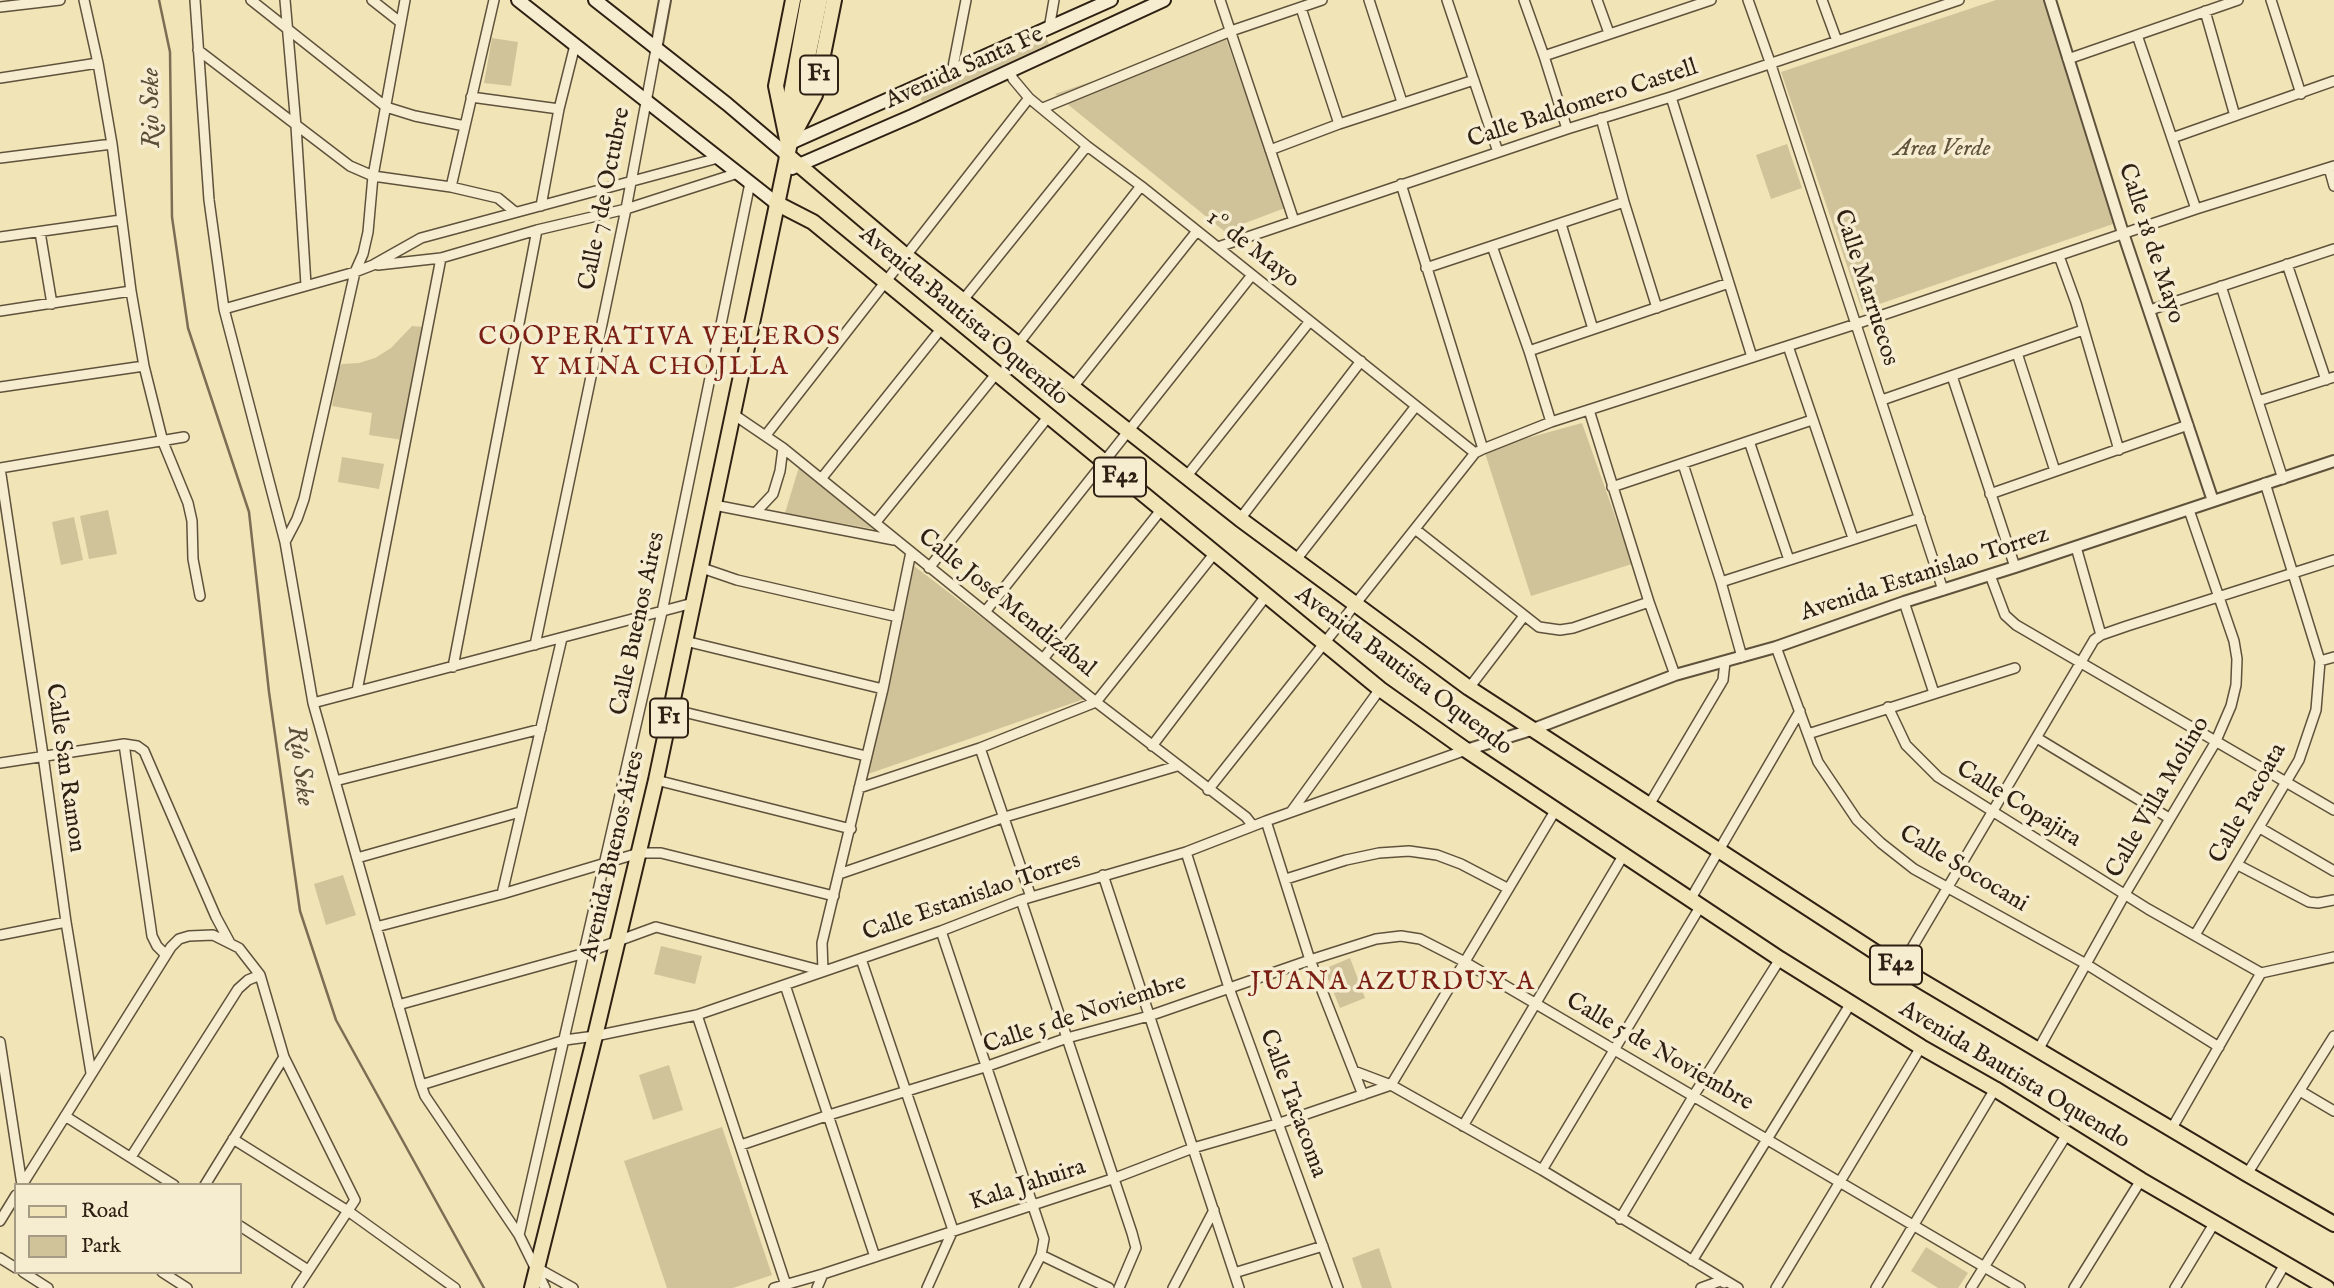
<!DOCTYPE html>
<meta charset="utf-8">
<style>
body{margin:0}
#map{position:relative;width:2334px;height:1288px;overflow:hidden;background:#f1e4b6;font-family:"IM FELL English",serif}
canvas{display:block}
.legend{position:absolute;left:14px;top:1183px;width:228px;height:91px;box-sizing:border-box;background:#f6edd0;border:2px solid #a69b85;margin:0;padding:9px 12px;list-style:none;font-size:21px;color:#2e2114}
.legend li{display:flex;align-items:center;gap:14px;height:35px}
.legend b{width:35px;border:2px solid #a69b85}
</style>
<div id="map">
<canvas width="2334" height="1288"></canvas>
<ul class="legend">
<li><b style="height:9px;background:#f1e4b6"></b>Road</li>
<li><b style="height:19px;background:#d0c39a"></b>Park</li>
</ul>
</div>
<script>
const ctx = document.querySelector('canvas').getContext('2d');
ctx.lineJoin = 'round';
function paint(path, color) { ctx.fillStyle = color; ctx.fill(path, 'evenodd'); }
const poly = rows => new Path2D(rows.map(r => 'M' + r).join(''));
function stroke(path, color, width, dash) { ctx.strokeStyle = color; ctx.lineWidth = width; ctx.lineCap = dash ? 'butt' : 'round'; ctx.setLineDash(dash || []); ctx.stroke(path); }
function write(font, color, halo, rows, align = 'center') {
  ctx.font = font + ' "IM FELL English",serif'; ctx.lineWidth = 7; ctx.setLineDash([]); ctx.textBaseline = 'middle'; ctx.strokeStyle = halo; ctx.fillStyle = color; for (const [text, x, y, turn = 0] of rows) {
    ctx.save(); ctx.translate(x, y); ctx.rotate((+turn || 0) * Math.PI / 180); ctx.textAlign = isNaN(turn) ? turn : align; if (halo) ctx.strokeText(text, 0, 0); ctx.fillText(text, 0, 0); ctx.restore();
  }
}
paint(poly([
 [1996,0,2044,0,2085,134,2114,216,2111,217,2113,224,1862,310,1781,72],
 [1225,36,1285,208,1224,231,1055,94],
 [492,38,518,42,511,86,484,83],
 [1046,38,1049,44,922,102,920,97],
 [1787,144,1802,188,1771,199,1756,155],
 [412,326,424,327,403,440,369,435,372,413,332,406,339,367,342,364,359,363,375,358,391,348],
 [1582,423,1632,564,1531,596,1484,450],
 [342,457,384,464,379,489,338,482],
 [799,467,873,529,785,513],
 [108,510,117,554,89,559,80,516],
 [74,517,83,560,61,565,52,522],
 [914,566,1087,698,868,774],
 [343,875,356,915,326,925,314,884],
 [661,946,702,956,695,984,654,974],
 [1350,958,1365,998,1340,1008,1324,969],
 [669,1065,683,1110,653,1120,639,1075],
 [722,1127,772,1275,733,1288,667,1288,624,1161],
 [1926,1247,1968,1273,1958,1288,1938,1288,1911,1271],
 [1379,1248,1392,1288,1362,1288,1352,1258]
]), '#d0c39a');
stroke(poly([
 [159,0,170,52,172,217,188,328,249,512,269,692,300,911,336,1020,484,1288]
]), '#7b6e54', 2.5);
const minor = poly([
 [84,0,98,63,112,144,131,291,144,366,163,442,188,503,192,521,193,559,200,596],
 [195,0,209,200,224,309,285,542],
 [251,0,386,107,415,116,465,126],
 [285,0,296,126,306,285],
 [372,0,400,22],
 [405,0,373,176,368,232,363,254,355,272,304,499,297,519,285,542,313,703,421,1085,425,1096,519,1235,545,1288],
 [1220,0,1294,221],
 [1369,0,1402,102],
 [1447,0,1498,152],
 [1524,0,1544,56],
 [1597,0,1609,33],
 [1748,0,1770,62,1943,590],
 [1822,0,1837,41],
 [2271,0,2301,94],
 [0,7,60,0],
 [1301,8,1339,124],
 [2205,11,2235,116],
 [1049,29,1054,0],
 [2137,35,2196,209],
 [198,50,350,166,373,176,451,187,498,198,515,212],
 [2068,59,2238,0],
 [1010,71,1013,79,1029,98,1087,146,1141,186,1475,453],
 [952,72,966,0],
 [0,78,98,63],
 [471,97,559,109],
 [1671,97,1752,357],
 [1043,108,1231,31,1322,0],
 [1601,118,1624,202,1657,308],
 [1567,129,1544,56,1711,0],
 [2172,138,2334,81],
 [1270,150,1339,124,1474,80],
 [0,158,112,144],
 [2329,168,2334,186],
 [1401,184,1483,449],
 [451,187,494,0],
 [541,206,559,109,575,45],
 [1561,224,1593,329],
 [40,232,52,304],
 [0,237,121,220],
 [1492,246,1529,351,1551,422],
 [1218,247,1567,129,1671,97,1959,0],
 [2059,256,2076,303,2119,450],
 [2287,264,2326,380],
 [378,265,441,258,537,230,626,209,738,173],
 [1426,268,1624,202],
 [2221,286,2283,479],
 [963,300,1087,146],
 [224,309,355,272,373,265,421,238,718,158],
 [2150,310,2334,249],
 [0,311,131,291],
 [1018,344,1141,186],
 [1788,346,1853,538],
 [1529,351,1729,283],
 [2017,353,2055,471],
 [1952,376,2015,567],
 [0,387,144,366],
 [1073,387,1197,231],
 [1882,400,2083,330],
 [2258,401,2334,377],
 [1589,410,1649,602,1675,675],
 [733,414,783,448,1096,702,1246,817,1253,826],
 [766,435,1029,98],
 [1749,441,1789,560],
 [1683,464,1721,582,1742,657],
 [0,468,43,755,66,922,91,1073],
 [0,468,184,437],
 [1186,477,1310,321],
 [821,479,941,329],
 [1612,487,1812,420],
 [1990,494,2188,425],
 [714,505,894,540],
 [757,511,773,494,780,471,783,448],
 [1240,519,1361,361],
 [876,522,996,374],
 [1415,529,1539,627,1560,630,1573,628,1649,602],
 [2076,547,2101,635],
 [1295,561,1416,406],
 [702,568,737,580,898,617],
 [929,568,1048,417],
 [1990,575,2005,615,2016,625,2334,810],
 [1721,582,1920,518],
 [1904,602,1934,693],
 [985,612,1252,275],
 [685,641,883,689],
 [535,645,626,209,656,49],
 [1776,647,1818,762,1857,820,1881,843,1914,869,2086,964,2219,1047],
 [1043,659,1161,510],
 [2320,661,2334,657],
 [453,667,537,230],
 [1469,688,1524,616],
 [357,691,441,258],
 [313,703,693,603],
 [1888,707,1906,745,1938,777,2148,909,2261,973],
 [671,709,866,756],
 [1808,734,2015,668],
 [2037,738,2169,818],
 [124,744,152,936,157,946,165,954],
 [1152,746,1266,596],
 [980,748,1031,897],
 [0,763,124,744,137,746,144,751,216,917,229,941],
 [656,780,851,829],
 [335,781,541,729],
 [859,788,980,748,1096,702,1214,554],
 [1208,790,1475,453,1483,449,1551,422,1856,324,2196,209,2334,166],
 [1649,805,1723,680,1725,662],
 [1291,812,1380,689],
 [1266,821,1310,960,1363,1095],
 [2260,828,2334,871],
 [1186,852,1229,988,1338,1288],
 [357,858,520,812],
 [2238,865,2309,902,2318,903,2334,900],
 [839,874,1005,817,1177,766],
 [1103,875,1239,1288],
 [1286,879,1346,860,1379,853,1409,851,1437,855,1461,864,1507,888],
 [502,894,562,638],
 [1021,900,1132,1233,1136,1248,1119,1288],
 [1690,900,1800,711],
 [376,927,502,894,639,853,661,853,834,896],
 [941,931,1044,1239,1041,1255,1024,1288],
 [0,935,66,922],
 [2195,935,2299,760,2316,710,2320,661,2265,483],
 [861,959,953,1230,927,1288],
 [1900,968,2094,640,2101,635,2127,626,2334,560],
 [785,985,875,1257],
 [398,1005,585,953,656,927,823,971,822,943,883,689,911,552],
 [697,1015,787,1288],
 [0,1042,22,1185],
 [2038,1050,2125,894,2215,743,2231,706,2236,685,2237,659,2234,641,2189,510],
 [1354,1071,1391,1085,1542,1170,1738,1288],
 [421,1085,565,1040,595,1036,697,1015,941,931,1021,900,1186,852,1266,821,1466,750],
 [2300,1091,2334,1111],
 [65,1116,174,1185],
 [1463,1126,1623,856],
 [2172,1128,2261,973,2334,957],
 [233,1139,348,1211,455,1288],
 [741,1145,829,1115,988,1066,1067,1038,1149,1016,1310,960,1376,939,1401,936,1420,939,1463,961,2020,1288],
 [131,1157,238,989,248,980,260,975],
 [1542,1170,1700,907],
 [2247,1174,2334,1036],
 [22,1185,171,947,179,939,189,936,213,935,239,948,260,975,284,1057,355,1200,297,1288],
 [205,1185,284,1057],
 [1620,1219,1694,1095,1780,959],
 [0,1221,16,1195],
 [240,1226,308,1270],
 [519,1235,662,612,750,183],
 [1041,1255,1109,1288],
 [0,1258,16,1268],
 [1692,1261,1851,1003],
 [537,1268,573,1288],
 [23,1272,48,1288],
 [162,1272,187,1288],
 [1234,1273,1323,1246],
 [774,1288,823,1274,1115,1178,1193,1148,1280,1123,1391,1085,1555,811],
 [817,1288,823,1274],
 [1173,1288,1214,1210],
 [1701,1288,1723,1280,1724,1283],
 [1776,1288,1921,1047],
 [1876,1288,1995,1089],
 [1971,1288,2067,1134],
 [2074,1288,2141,1180],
 [2175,1288,2215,1222],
 [2271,1288,2285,1264]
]);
const tertiary = poly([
 [2050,0,2123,233,2213,501],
 [656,49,665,0],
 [1466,750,1531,730,1675,675,1776,647,1904,602,2015,567,2334,461]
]);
const secondary = poly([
 [518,0,776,203],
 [595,0,727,104,786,154],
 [788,144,1111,0],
 [792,168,912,116,1164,0]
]);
const primary = poly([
 [794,134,815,95,834,0],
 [788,144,776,86,793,0],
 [786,154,905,255,1240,519,1469,688,1900,968,2247,1174,2334,1224],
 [776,203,813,222,1380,689,1466,750,1780,959,1921,1047,1995,1089,2141,1180,2327,1288]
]);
const trunk = poly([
 [790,115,791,94,808,0],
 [532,1288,595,1036,656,780,820,0]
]);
stroke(minor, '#5f523c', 12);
stroke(tertiary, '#5f523c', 14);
stroke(secondary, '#2e2114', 16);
stroke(primary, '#2e2114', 18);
stroke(trunk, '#2e2114', 18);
stroke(minor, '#f6edd0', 9);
stroke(tertiary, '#f6edd0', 10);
stroke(secondary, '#f6edd0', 12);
stroke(primary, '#f1e4b6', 14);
stroke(trunk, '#f1e4b6', 14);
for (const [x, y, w] of [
 [819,75,38],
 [1120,477,52],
 [669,718,38],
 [1896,965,52]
]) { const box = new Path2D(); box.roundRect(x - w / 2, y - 19.5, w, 39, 5); ctx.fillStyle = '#f6edd0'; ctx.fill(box); stroke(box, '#2e2114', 2); }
write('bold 23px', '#2e2114', null, [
 ["F1",819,75],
 ["F42",1120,477],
 ["F1",669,718],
 ["F42",1896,965]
]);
write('24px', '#2e2114', '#f6edd0', [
 ["Avenida Santa Fe",965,69,-24],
 ["Calle Baldomero Castell",1583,105,-18],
 ["Calle 7 de Octubre",606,199,-79],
 ["Calle 18 de Mayo",2150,244,72],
 ["1º de Mayo",1252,250,38],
 ["Calle Marruecos",1865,288,72],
 ["Avenida Bautista Oquendo",963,317,40],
 ["Avenida Estanislao Torrez",1925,575,-18],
 ["Calle José Mendizábal",1006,604,39],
 ["Calle Buenos Aires",639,624,-78],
 ["Avenida Bautista Oquendo",1403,672,37],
 ["Calle San Ramon",64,768,82],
 ["Calle Villa Molino",2159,798,-60],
 ["Calle Pacoata",2249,804,-61],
 ["Calle Copajira",2018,805,32],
 ["Avenida Buenos Aires",614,856,-77],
 ["Calle Sococani",1963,870,31],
 ["Calle Estanislao Torres",972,898,-19],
 ["Calle 5 de Noviembre",1085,1015,-18],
 ["Calle 5 de Noviembre",1659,1053,30],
 ["Avenida Bautista Oquendo",2014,1076,31],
 ["Calle Tacacoma",1292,1104,70],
 ["Kala Jahuira",1028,1186,-18]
]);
write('italic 24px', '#5f523c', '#f6edd0', [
 ["Area Verde",1942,150]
]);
write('italic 26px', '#5b4e39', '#f6edd0', [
 ["Rio Seke",153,108,-91],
 ["Río Seke",299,766,83]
]);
ctx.letterSpacing = '2px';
write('26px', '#7a1f14', '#f6edd0', [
 ["COOPERATIVA VELEROS",660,339],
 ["Y MINA CHOJLLA",660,369],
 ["JUANA AZURDUY A",1393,984]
]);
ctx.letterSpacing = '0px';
</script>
